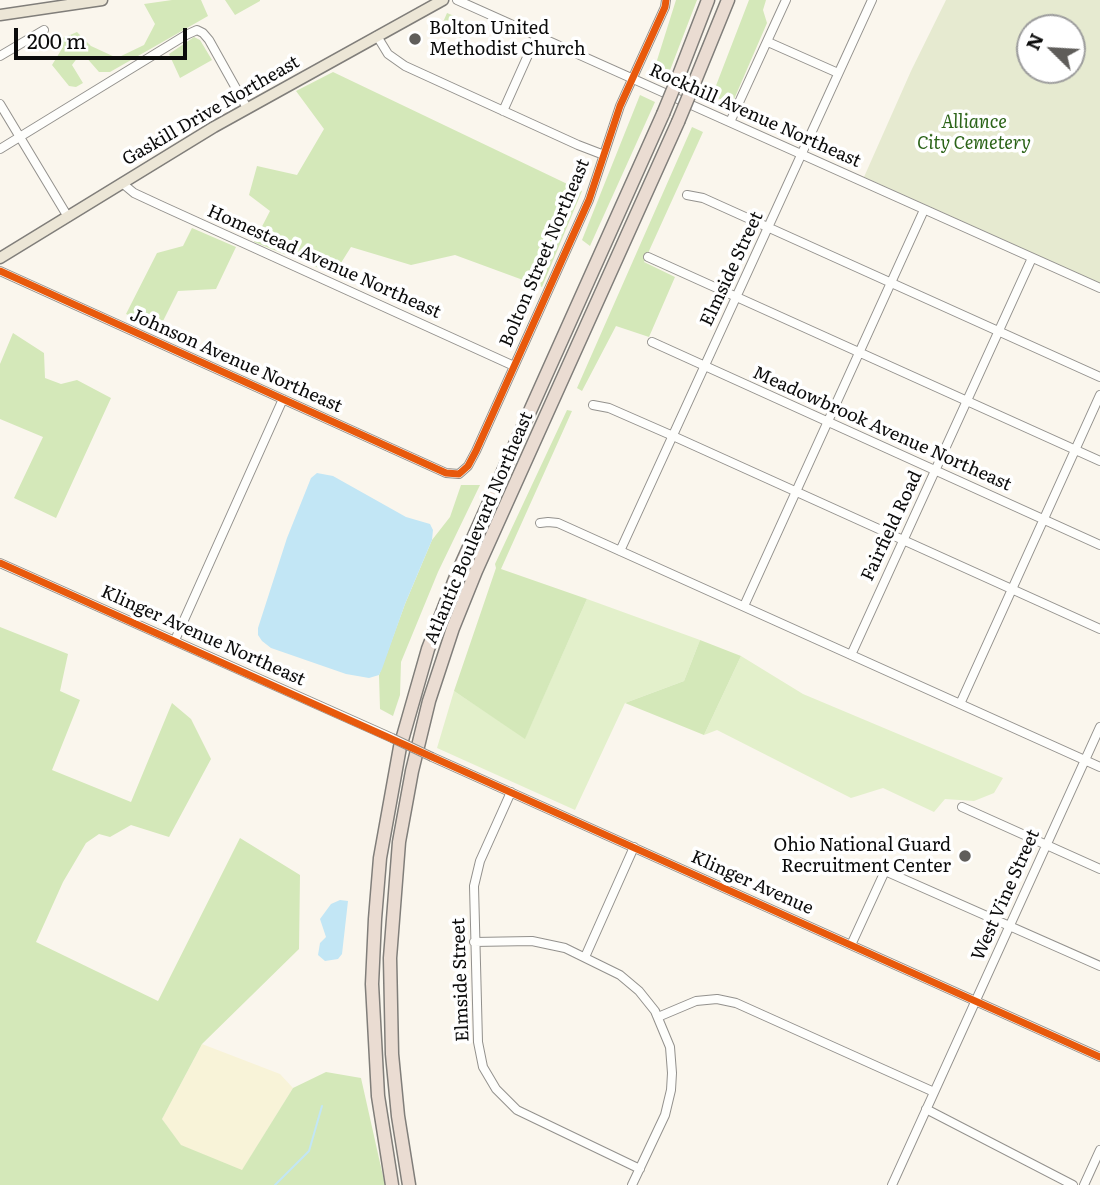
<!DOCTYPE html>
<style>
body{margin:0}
#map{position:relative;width:1100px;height:1185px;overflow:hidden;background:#faf6ed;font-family:Literata,serif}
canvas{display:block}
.north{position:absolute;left:1016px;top:14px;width:70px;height:70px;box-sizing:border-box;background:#fff;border:2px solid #9d9d9d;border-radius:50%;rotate:294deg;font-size:19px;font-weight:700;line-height:28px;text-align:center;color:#0b0b0b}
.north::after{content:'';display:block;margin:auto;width:24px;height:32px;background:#5f5d5a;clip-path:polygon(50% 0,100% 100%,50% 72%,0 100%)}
.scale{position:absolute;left:14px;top:28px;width:173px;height:32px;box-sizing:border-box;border:4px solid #0b0b0b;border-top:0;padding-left:9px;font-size:21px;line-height:24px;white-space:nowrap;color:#0b0b0b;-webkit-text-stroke:5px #fff;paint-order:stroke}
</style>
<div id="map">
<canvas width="1100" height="1185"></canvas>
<div class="north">N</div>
<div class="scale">200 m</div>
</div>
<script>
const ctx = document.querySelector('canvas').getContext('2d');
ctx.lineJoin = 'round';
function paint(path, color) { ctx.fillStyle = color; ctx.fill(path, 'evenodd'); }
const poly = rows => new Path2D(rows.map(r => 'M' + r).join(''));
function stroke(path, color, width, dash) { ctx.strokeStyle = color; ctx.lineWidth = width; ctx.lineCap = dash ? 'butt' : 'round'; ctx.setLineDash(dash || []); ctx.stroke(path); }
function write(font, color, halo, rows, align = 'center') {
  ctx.font = font + ' Literata,serif'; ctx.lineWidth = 7; ctx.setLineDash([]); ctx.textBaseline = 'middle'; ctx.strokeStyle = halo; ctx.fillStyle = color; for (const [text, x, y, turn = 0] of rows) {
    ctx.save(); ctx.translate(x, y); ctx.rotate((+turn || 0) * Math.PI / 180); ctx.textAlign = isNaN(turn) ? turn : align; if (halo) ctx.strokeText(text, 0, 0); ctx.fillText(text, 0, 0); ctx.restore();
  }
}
paint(poly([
 [202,1044,280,1074,293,1088,242,1171,180,1145,162,1119]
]), '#f8f3d8');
paint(poly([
 [587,599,700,640,684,681,625,703,575,810,437,748,454,691,525,738],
 [741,656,803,694,1003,778,994,793,974,801,945,799,934,812,883,788,851,798,717,730,704,735]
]), '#e3f0cb');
paint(poly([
 [172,0,201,0,208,16,110,72,99,72,85,56,78,57,72,65,83,83,76,87,69,86,52,65,63,47,63,38,77,32,91,46,117,58,144,45,155,24,144,4],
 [225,0,260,0,260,1,235,15],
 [676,0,697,0,667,78,653,73],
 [749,0,766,0,763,10,767,23,732,104,712,96],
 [447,13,476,25,472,35,464,32,461,38,440,29],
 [194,37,200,40,212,60,180,78,169,54],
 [333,72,582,191,542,287,455,255,411,265,351,247,334,274,254,242,270,211,249,195,257,166,297,175,324,129,296,91],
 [640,95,655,102,590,246,582,240],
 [692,127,703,132,644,262,675,277,649,337,616,326,582,391,577,388],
 [192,228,236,247,216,289,178,291,159,329,126,314,157,253,183,246],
 [13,333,44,353,45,378,61,384,77,380,111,398,56,518,14,498,43,437,0,419,0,364],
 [567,410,572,411,501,569,587,599,525,739,454,691,496,568,495,564],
 [461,485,480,485,438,572,401,662,400,695,393,716,380,709,379,675,405,604,432,540,450,517],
 [0,627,68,654,60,691,80,700,52,770,131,802,172,703,191,719,211,759,169,837,131,825,110,837,99,834,86,843,63,882,36,942,158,1001,240,838,300,875,299,949,202,1044,162,1119,181,1145,242,1170,293,1088,326,1072,361,1078,385,1185,0,1185],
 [700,640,741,656,704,735,625,703,684,681]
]), '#d4e8b9');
paint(poly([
 [946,0,1100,0,1100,283,864,177,911,71],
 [1030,28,1072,28,1072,70,1030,70]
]), '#e6ead0');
paint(poly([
 [317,473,333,476,406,517,430,524,433,530,432,540,405,604,382,669,379,675,369,678,346,674,271,648,262,641,258,635,258,628,287,538,311,478],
 [340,900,348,901,342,954,338,959,325,961,318,955,320,943,326,937,320,919,331,904]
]), '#c2e6f5');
stroke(poly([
 [275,1185,309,1151,322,1106]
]), '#c2e6f5', 2);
const minor = poly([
 [457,0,1100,288],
 [377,36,388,54,405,66,578,145,604,155],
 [768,42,838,73],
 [0,56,44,30],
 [0,104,68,217],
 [503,111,537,35],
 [730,122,786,0],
 [0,149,186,35,197,30,203,33,209,40,247,108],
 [122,183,134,193,162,206,514,366],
 [687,195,703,198,1100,377],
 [648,257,1100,461],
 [0,271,446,473,459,474,468,466,476,451,589,200,620,106,665,7,666,0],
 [652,342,1100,545],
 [593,405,609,408,673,436,1100,629],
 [540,523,548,522,558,523,1100,767],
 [620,551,872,0],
 [0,563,392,738],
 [744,606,924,210],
 [175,640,283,399],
 [851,655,1032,258],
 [960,704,1100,395],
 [432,757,1100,1057],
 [511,792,480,861,474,886,478,1042,483,1067,496,1089,517,1110,640,1169],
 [962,807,1100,869],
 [474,942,532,941,565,948,620,975,639,991,655,1011,670,1047,672,1073,671,1090,665,1115,632,1185],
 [851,945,885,871,1100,966],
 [585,957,634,847],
 [658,1017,696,1001,717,999,736,1003,934,1092],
 [926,1109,1073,1185],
 [892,1185,1100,727],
 [1084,1185,1100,1150]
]);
const major = poly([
 [0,15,102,0],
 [0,258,214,127,443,0]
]);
const highway = poly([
 [679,75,708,0],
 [695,81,728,0],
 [392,1185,378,1096,372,984,375,919,380,858,400,747,428,649,457,574,663,114],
 [409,1185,398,1116,392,1054,390,958,399,842,412,771,429,701,453,628,476,571,678,122]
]);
stroke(minor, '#93918d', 10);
stroke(major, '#807e7a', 13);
stroke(highway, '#807e7a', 15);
stroke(minor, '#fefefc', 8);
stroke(major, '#ece6d6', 10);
stroke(highway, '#eadcd2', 12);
const minorBridge = poly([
 [392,738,432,757]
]);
const highwayBridge = poly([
 [663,114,679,75],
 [678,122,695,81]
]);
stroke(minorBridge, '#93918d', 10, []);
stroke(highwayBridge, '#807e7a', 15, []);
stroke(minorBridge, '#fefefc', 8);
stroke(highwayBridge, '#eadcd2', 12);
stroke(poly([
 [0,271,446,473,459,474,468,466,476,451,589,200,620,106,665,7,666,0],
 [0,563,1100,1057]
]), '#e8590c', 7);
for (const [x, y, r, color] of [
 [415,39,7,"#5f5d5a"],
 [965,856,7,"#5f5d5a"]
]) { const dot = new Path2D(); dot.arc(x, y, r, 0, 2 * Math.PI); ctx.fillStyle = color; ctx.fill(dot); stroke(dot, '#fff', 2.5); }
write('18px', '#0b0b0b', '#fff', [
 ["Bolton United",429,29],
 ["Methodist Church",429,50],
 ["Ohio National Guard",951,846,"right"],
 ["Recruitment Center",951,867,"right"]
], 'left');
write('18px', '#0b0b0b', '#fff', [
 ["Gaskill Drive Northeast",211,111,-30],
 ["Rockhill Avenue Northeast",755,116,24],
 ["Bolton Street Northeast",545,253,-67],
 ["Homestead Avenue Northeast",324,262,24],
 ["Elmside Street",732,269,-65],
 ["Johnson Avenue Northeast",236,361,24],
 ["Meadowbrook Avenue Northeast",882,429,24],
 ["Fairfield Road",892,526,-65],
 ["Atlantic Boulevard Northeast",479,528,-67],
 ["Klinger Avenue Northeast",203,636,24],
 ["Klinger Avenue",752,883,24],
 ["West Vine Street",1006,895,-66],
 ["Elmside Street",461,980,-92]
]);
write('italic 18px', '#2c6419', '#fff', [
 ["Alliance",974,123],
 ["City Cemetery",974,144]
]);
</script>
